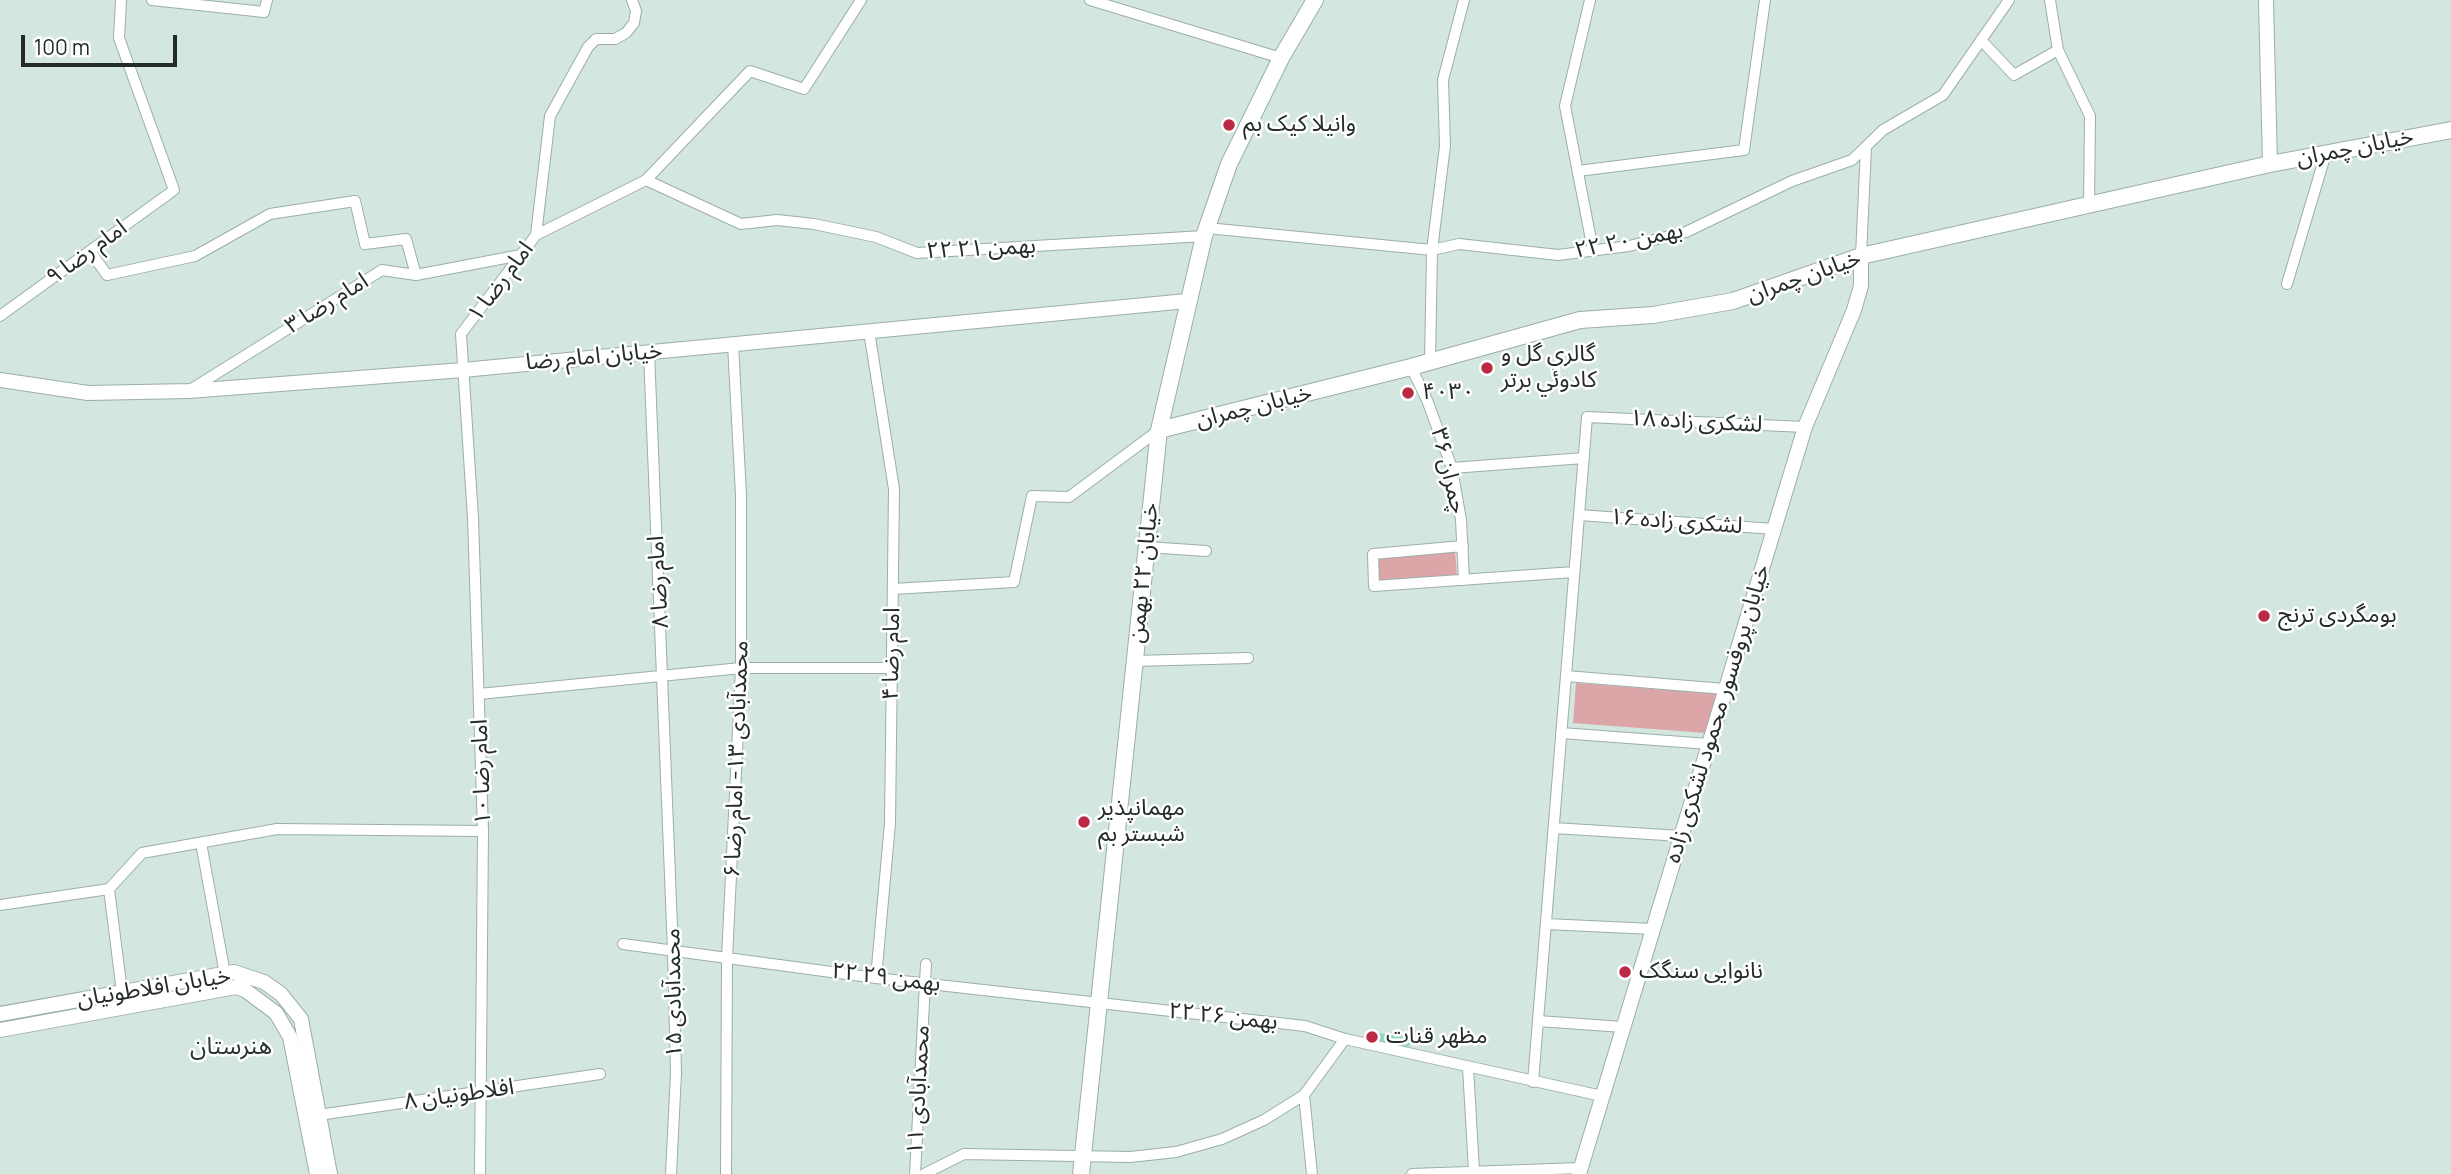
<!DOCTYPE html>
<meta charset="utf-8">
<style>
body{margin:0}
#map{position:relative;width:2451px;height:1174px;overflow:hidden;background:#d3e6df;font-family:Manrope,sans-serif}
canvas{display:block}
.scale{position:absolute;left:21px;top:35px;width:156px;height:32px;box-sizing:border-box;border:4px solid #242b29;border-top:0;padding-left:9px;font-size:21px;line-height:24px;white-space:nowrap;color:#242b29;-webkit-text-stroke:5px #fff;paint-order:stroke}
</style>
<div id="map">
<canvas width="2451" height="1174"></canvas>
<div class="scale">100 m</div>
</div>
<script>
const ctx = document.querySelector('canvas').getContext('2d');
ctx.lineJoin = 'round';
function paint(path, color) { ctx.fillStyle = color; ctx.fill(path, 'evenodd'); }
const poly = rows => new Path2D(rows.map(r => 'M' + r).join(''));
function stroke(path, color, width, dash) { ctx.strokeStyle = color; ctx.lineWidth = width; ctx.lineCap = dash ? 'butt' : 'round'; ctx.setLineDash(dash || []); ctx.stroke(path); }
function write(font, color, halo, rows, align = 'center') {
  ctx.font = font + ' Manrope,"Noto Sans Arabic",sans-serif'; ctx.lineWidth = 5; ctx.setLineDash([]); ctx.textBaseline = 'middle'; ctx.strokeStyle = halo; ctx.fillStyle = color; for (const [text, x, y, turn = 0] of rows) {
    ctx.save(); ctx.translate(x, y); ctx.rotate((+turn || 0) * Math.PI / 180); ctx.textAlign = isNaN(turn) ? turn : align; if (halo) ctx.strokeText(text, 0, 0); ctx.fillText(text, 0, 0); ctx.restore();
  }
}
paint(poly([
 [1455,552,1457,575,1378,582,1376,559],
 [1576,683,1718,694,1706,733,1573,723]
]), '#dca5a7');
stroke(poly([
 [1372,1037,1406,1042]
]), '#94d7c3', 10);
const minor = poly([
 [152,0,264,12,267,0],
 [1090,0,1281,58],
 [1590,0,1565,106,1593,250],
 [2050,0,2058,50,2090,116,2089,205],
 [1981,40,2014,75,2058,50],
 [1578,171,1744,150,1765,0],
 [646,180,741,224,777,220,814,224,876,237,917,253,1204,236],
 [1207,228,1432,250,1459,244,1558,255,1629,246,1686,232,1792,181,1852,160,1883,130,1943,95,2009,0],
 [536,235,550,116,588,47,596,39,615,39,626,33,634,23,636,11,632,0],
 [90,251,107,275,195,256,270,214,355,201,365,244,406,239,416,275],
 [1861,256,1866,147],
 [2287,284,2326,153],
 [0,316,174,190,119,38,121,0],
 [869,331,894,489,890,823,876,978],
 [649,352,673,951,676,1073,671,1174],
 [1430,362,1432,250,1445,146,1443,80,1464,0],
 [1411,367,1427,400,1452,468,1461,520,1464,580],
 [190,390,382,270,416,275,521,255],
 [1452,468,1584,458],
 [1579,515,1774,529],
 [1463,546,1373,554,1374,586,1574,572],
 [1147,547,1206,551],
 [893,589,1014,582,1032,496,1069,497,1159,430],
 [1134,661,1248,658],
 [1566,676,1725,689],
 [479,694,741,668,892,668],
 [1561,733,1709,744],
 [1554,828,1681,836],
 [201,843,225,974],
 [109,889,122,992],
 [0,905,109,889,142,853,277,829,483,831],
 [1546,924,1653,929],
 [623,944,876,978,1305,1026,1345,1039,1602,1096],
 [1538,1021,1623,1027],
 [1468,1067,1474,1171],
 [1533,1082,1587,417,1805,427],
 [1304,1095,1312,1174],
 [319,1115,600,1074],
 [480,1174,483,831,473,518,461,334,536,235,646,180,750,71,804,89,861,0],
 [726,1174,727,958,741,668,741,495,733,344],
 [915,1174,926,964],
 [924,1174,964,1154,1130,1157,1176,1152,1222,1139,1264,1120,1304,1095,1345,1039],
 [1412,1174,1580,1168]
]);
const tertiary = poly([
 [2266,0,2270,164],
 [0,380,88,393,189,391,463,370,1187,301],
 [0,1014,234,972,264,982,281,994,301,1019,330,1174],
 [0,1030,236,987,245,990,276,1013,290,1037,317,1174],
 [1579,1174,1805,427,1854,310,1861,286,1861,256]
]);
const secondary = poly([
 [1159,430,1411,367,1580,320,1653,315,1733,301,1861,256,2270,164,2451,130],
 [1081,1174,1159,430,1204,236,1229,164,1281,58,1315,0]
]);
stroke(minor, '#9caea8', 12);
stroke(tertiary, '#9caea8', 16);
stroke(secondary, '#9caea8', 18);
stroke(minor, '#fff', 10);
stroke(tertiary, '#fff', 14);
stroke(secondary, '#fff', 16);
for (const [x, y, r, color] of [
 [1229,125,7,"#bb2a44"],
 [1487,368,7,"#bb2a44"],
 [1408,393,7,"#bb2a44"],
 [2264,616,7,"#bb2a44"],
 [1084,822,7,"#bb2a44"],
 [1625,972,7,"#bb2a44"],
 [1372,1037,7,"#bb2a44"]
]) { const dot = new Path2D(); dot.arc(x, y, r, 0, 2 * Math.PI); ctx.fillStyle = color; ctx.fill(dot); stroke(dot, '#fff', 2.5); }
write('23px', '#242b29', '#fff', [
 ["وانیلا کیک بم",1243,125],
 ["گالري گل و",1501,355],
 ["كادوئي برتر",1501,381],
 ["۴۰۳۰",1422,393],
 ["بومگردی ترنج",2278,616],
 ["مهمانپذیر",1098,809],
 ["شبستر بم",1098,835],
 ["نانوایی سنگک",1639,972],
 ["مظهر قنات",1386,1037]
], 'left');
write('23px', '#242b29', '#fff', [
 ["خیابان چمران",2355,148,-11],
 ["۲۲ بهمن ۲۰",1629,241,-11],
 ["۲۲ بهمن ۲۱",981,249,-3],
 ["امام رضا ۹",87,253,-36],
 ["خیابان چمران",1804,277,-19],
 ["امام رضا ۱",501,282,-53],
 ["امام رضا ۳",327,304,-32],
 ["خیابان امام رضا",594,357,-5],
 ["خیابان چمران",1254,407,-14],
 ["لشکری زاده ۱۸",1696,422,3],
 ["چمران ۳۶",1448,471,76],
 ["لشکری زاده ١۶",1676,522,4],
 ["خیابان ۲۲ بهمن",1144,573,-84],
 ["امام رضا ۸",659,582,-93],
 ["امام رضا ۴",892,654,-89],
 ["خیابان پروفسور محمود لشکری زاده",1718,714,-73],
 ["محمدآبادی ۱۳- امام رضا ۶",737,759,-88],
 ["امام رضا ۱۰",482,772,-92],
 ["۲۲ بهمن ۲۹",886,978,7],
 ["خیابان افلاطونیان",154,988,-9],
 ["محمدآبادی ۱۵",674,993,-91],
 ["۲۲ بهمن ۲۶",1223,1017,6],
 ["محمدآبادی ۱۱",919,1090,-87],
 ["افلاطونیان ۸",459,1095,-8]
]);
write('24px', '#273631', '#fff', [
 ["هنرستان",231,1047]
]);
</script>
